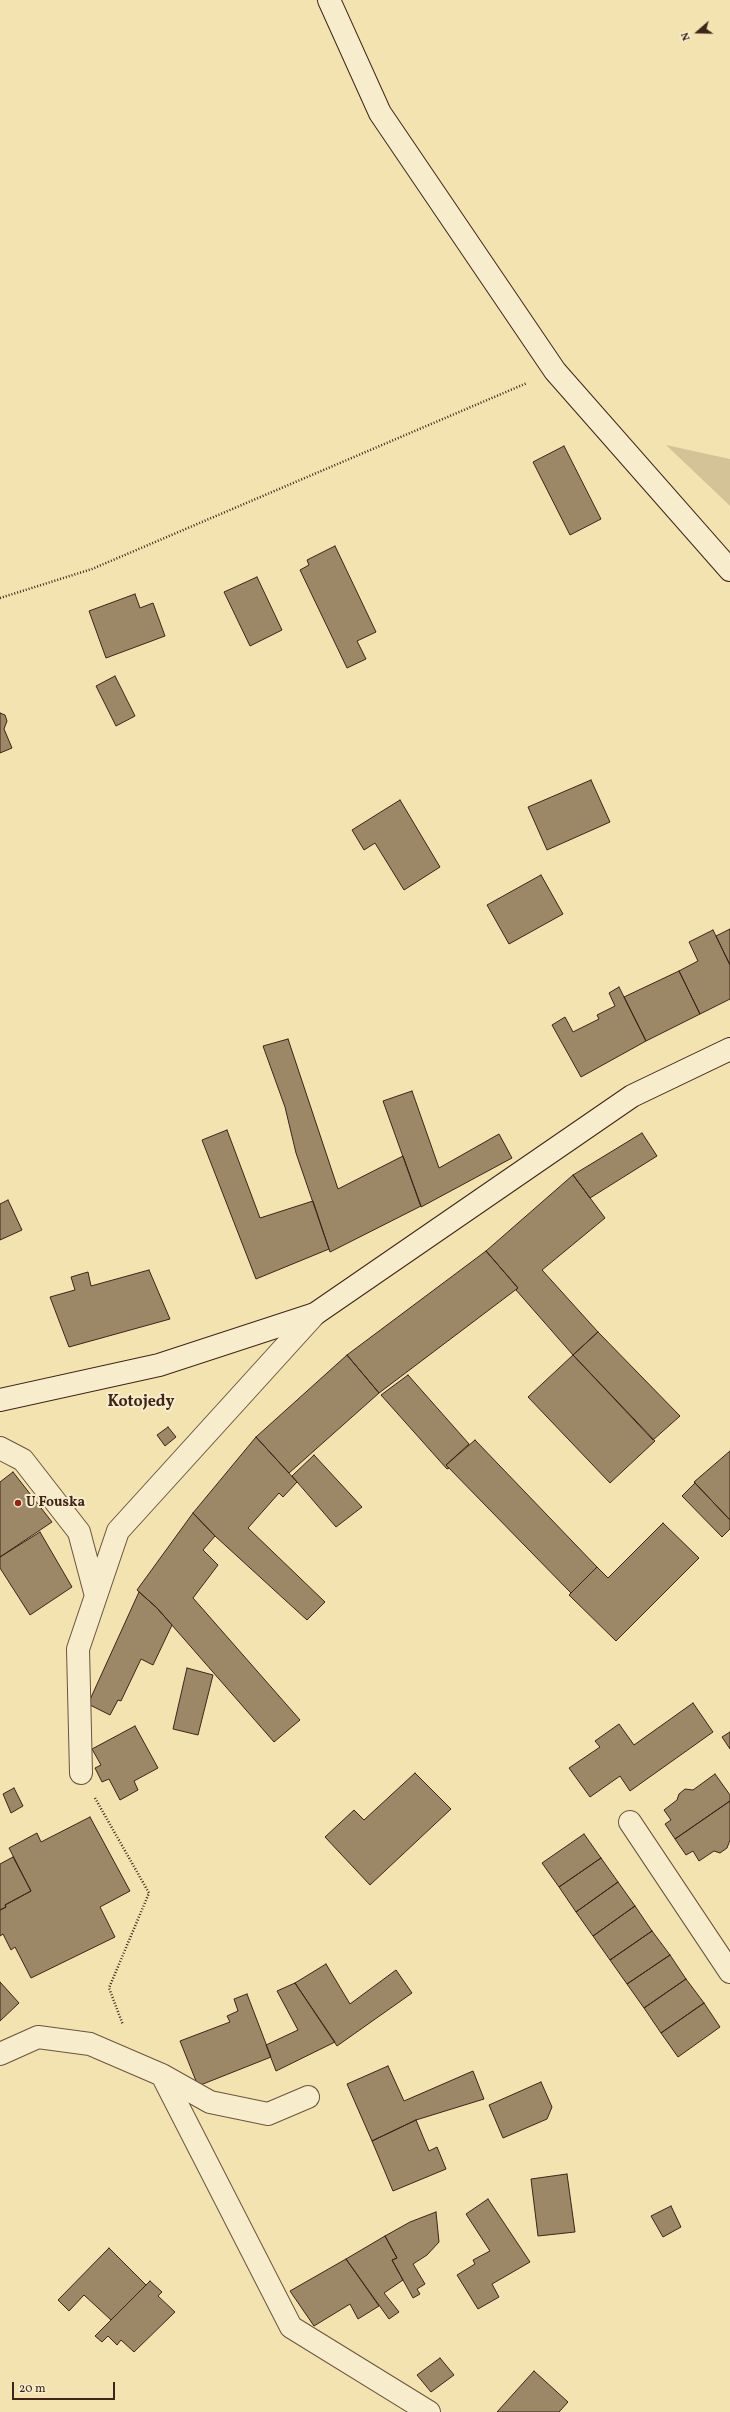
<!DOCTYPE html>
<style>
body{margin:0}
#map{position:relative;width:730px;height:2412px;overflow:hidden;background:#f2e3b0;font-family:Vollkorn,serif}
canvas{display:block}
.north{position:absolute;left:678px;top:12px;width:40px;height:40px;-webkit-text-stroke:3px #f7edcc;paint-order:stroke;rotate:250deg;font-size:11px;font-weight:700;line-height:16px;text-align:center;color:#3f2418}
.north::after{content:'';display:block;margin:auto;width:14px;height:18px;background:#3f2418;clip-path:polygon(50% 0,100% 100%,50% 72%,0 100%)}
.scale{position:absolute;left:12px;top:2382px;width:103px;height:18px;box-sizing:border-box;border:2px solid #3f2418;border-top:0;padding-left:5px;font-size:12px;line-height:14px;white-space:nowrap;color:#3f2418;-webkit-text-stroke:3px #f7edcc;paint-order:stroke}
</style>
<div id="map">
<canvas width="730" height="2412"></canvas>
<div class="north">N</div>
<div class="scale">20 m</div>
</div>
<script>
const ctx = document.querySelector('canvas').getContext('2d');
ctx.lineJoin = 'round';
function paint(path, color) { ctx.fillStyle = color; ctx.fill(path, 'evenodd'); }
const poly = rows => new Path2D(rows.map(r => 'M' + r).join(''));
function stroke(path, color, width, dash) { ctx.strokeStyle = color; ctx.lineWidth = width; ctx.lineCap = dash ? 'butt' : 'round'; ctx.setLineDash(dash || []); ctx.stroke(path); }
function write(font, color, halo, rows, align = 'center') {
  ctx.font = font + ' Vollkorn,serif'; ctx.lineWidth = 4; ctx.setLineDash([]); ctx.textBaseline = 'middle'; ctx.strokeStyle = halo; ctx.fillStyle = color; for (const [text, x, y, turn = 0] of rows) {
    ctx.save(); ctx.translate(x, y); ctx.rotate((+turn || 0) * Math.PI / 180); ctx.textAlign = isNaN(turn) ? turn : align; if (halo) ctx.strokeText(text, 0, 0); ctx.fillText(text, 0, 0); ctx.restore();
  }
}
paint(poly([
 [666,445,730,459,730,506,726,502]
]), '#d4c396');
const building = poly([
 [564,446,601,519,570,535,533,462,564,446],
 [335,546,376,632,357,641,366,659,347,668,300,570,309,565,307,560,335,546],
 [257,577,282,630,250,646,224,592,257,577],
 [135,594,140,608,153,603,165,636,106,658,89,611,135,594],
 [115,676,135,716,116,726,96,686,115,676],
 [0,713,5,715,7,721,4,729,12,748,0,753,0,713],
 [591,780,610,822,547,850,528,807,591,780],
 [400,800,440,867,404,890,375,843,364,850,352,830,400,800],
 [541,875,563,914,509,944,487,905,541,875],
 [730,929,730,965,716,936,730,929],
 [713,930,730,965,730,999,700,1014,679,971,698,961,689,942,713,930],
 [679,971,700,1014,646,1041,624,997,679,971],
 [619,987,646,1041,581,1077,552,1025,565,1017,573,1032,599,1019,597,1015,615,1006,609,993,619,987],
 [288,1039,338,1189,403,1156,421,1206,330,1252,296,1153,285,1107,263,1046,288,1039],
 [412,1091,439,1168,499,1134,512,1158,421,1207,383,1101,412,1091],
 [227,1130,260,1218,313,1201,329,1249,256,1279,202,1140,227,1130],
 [642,1133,657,1156,590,1198,573,1175,642,1133],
 [573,1175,605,1218,542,1270,598,1332,573,1355,516,1290,518,1288,486,1251,573,1175],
 [8,1200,22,1230,0,1240,0,1204,8,1200],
 [486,1251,518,1288,379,1393,347,1355,486,1251],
 [149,1270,170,1319,69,1347,50,1297,75,1290,71,1277,88,1272,91,1286,149,1270],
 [598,1332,680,1416,653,1440,573,1355,598,1332],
 [347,1355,379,1393,289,1473,256,1437,347,1355],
 [573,1355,655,1441,610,1483,528,1397,573,1355],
 [408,1375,469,1444,446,1465,449,1468,447,1469,381,1395,408,1375],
 [168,1427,176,1437,165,1446,157,1435,168,1427],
 [256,1437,297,1482,283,1497,279,1493,248,1528,325,1602,307,1620,215,1536,193,1513,256,1437],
 [475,1440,597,1567,571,1593,446,1465,475,1440],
 [730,1451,730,1520,694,1482,730,1451],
 [314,1455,362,1507,336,1527,292,1476,314,1455],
 [13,1472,52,1522,0,1557,0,1482,13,1472],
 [695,1483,730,1520,730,1529,722,1537,682,1496,695,1483],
 [193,1513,215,1536,203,1550,218,1565,193,1598,300,1720,274,1742,157,1608,137,1590,193,1513],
 [663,1523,699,1558,616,1641,569,1595,597,1567,608,1578,663,1523],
 [40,1532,72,1587,30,1615,0,1568,0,1557,40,1532],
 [139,1592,157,1608,172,1625,153,1665,141,1659,121,1701,118,1700,110,1715,88,1704,139,1592],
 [187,1668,213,1675,198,1735,173,1729,187,1668],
 [693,1703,713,1732,630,1791,620,1776,590,1797,569,1768,600,1747,595,1741,619,1724,634,1745,693,1703],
 [135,1726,158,1768,134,1781,138,1790,120,1800,109,1779,102,1782,95,1768,101,1765,92,1749,135,1726],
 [730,1732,730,1749,722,1737,730,1732],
 [415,1773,451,1809,370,1885,325,1837,354,1810,364,1820,415,1773],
 [715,1774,730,1795,730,1801,675,1839,665,1824,671,1820,664,1810,677,1800,679,1794,685,1789,693,1790,715,1774],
 [14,1788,23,1806,11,1813,3,1794,14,1788],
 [730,1801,730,1840,727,1848,720,1853,714,1851,699,1861,693,1851,686,1855,675,1839,730,1801],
 [90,1817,130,1891,100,1907,115,1937,31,1978,15,1947,11,1950,3,1934,0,1936,0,1910,6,1907,5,1905,31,1891,9,1848,37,1833,41,1842,90,1817],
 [584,1834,601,1858,559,1887,542,1863,584,1834],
 [13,1857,31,1891,5,1905,6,1907,0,1910,0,1864,13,1857],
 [601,1858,618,1882,576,1912,559,1887,601,1858],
 [618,1882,635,1906,593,1936,576,1912,618,1882],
 [635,1906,652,1931,610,1960,593,1936,635,1906],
 [652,1931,670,1955,627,1984,610,1960,652,1931],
 [670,1955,686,1979,644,2008,627,1984,670,1955],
 [326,1964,350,2004,396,1970,412,1993,337,2046,295,1983,326,1964],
 [686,1979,704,2003,661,2033,644,2008,686,1979],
 [0,1982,19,2003,0,2021,0,1982],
 [295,1983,335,2042,276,2071,266,2045,298,2030,277,1991,295,1983],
 [247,1994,271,2057,198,2086,180,2041,230,2022,227,2016,238,2011,234,1999,247,1994],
 [704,2003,720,2027,678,2057,661,2033,704,2003],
 [388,2066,404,2101,473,2071,484,2099,416,2120,372,2141,347,2084,388,2066],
 [541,2082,552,2107,547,2119,503,2138,489,2105,541,2082],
 [416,2120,429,2151,437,2147,446,2169,393,2191,372,2141,416,2120],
 [567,2174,575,2232,538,2236,531,2179,567,2174],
 [488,2199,530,2262,492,2284,499,2297,478,2309,457,2275,475,2264,473,2260,490,2251,466,2214,488,2199],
 [671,2206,681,2227,663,2237,651,2216,671,2206],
 [436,2212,439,2242,427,2255,413,2264,425,2284,417,2289,420,2294,413,2298,392,2260,397,2258,385,2236,410,2222,436,2212],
 [385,2236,397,2258,392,2260,403,2280,384,2293,399,2312,389,2319,346,2259,385,2236],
 [109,2248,146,2285,111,2320,84,2295,69,2311,58,2300,109,2248],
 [346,2259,379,2306,358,2319,350,2304,314,2326,290,2291,346,2259],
 [150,2281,162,2292,158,2296,175,2312,134,2352,121,2340,117,2345,108,2336,102,2342,95,2336,150,2281],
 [440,2358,454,2375,431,2392,417,2375,440,2358],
 [534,2371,568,2402,559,2412,497,2412,534,2371]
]);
paint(building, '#9c8767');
stroke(building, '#3f2418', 1);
const minor = poly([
 [0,1448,23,1460,79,1532,96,1596],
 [81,1773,78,1649,118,1531,315,1314],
 [630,1822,730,1972],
 [0,2054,38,2037,90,2044,162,2075,291,2327,429,2412],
 [162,2075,210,2102,268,2114,308,2097]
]);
const secondary = poly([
 [329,0,380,113,555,371,730,570],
 [0,1400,159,1365,315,1314,632,1096,730,1049]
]);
stroke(minor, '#6c543e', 24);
stroke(secondary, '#3f2418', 24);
stroke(poly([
 [0,598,92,569,527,383],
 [95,1798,149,1893,109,1988,123,2025]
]), '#3f2418', 2.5, [1, 2]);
stroke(minor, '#f7edcc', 22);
stroke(secondary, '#f7edcc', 22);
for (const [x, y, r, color] of [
 [18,1503,4,"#8f2418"]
]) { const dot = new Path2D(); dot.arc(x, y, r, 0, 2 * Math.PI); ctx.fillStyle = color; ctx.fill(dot); stroke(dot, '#f7edcc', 1.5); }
write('bold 14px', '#3f2418', '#f7edcc', [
 ["U Fouska",26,1503]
], 'left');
write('bold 16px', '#3f2418', '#f7edcc', [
 ["Kotojedy",141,1403]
]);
</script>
